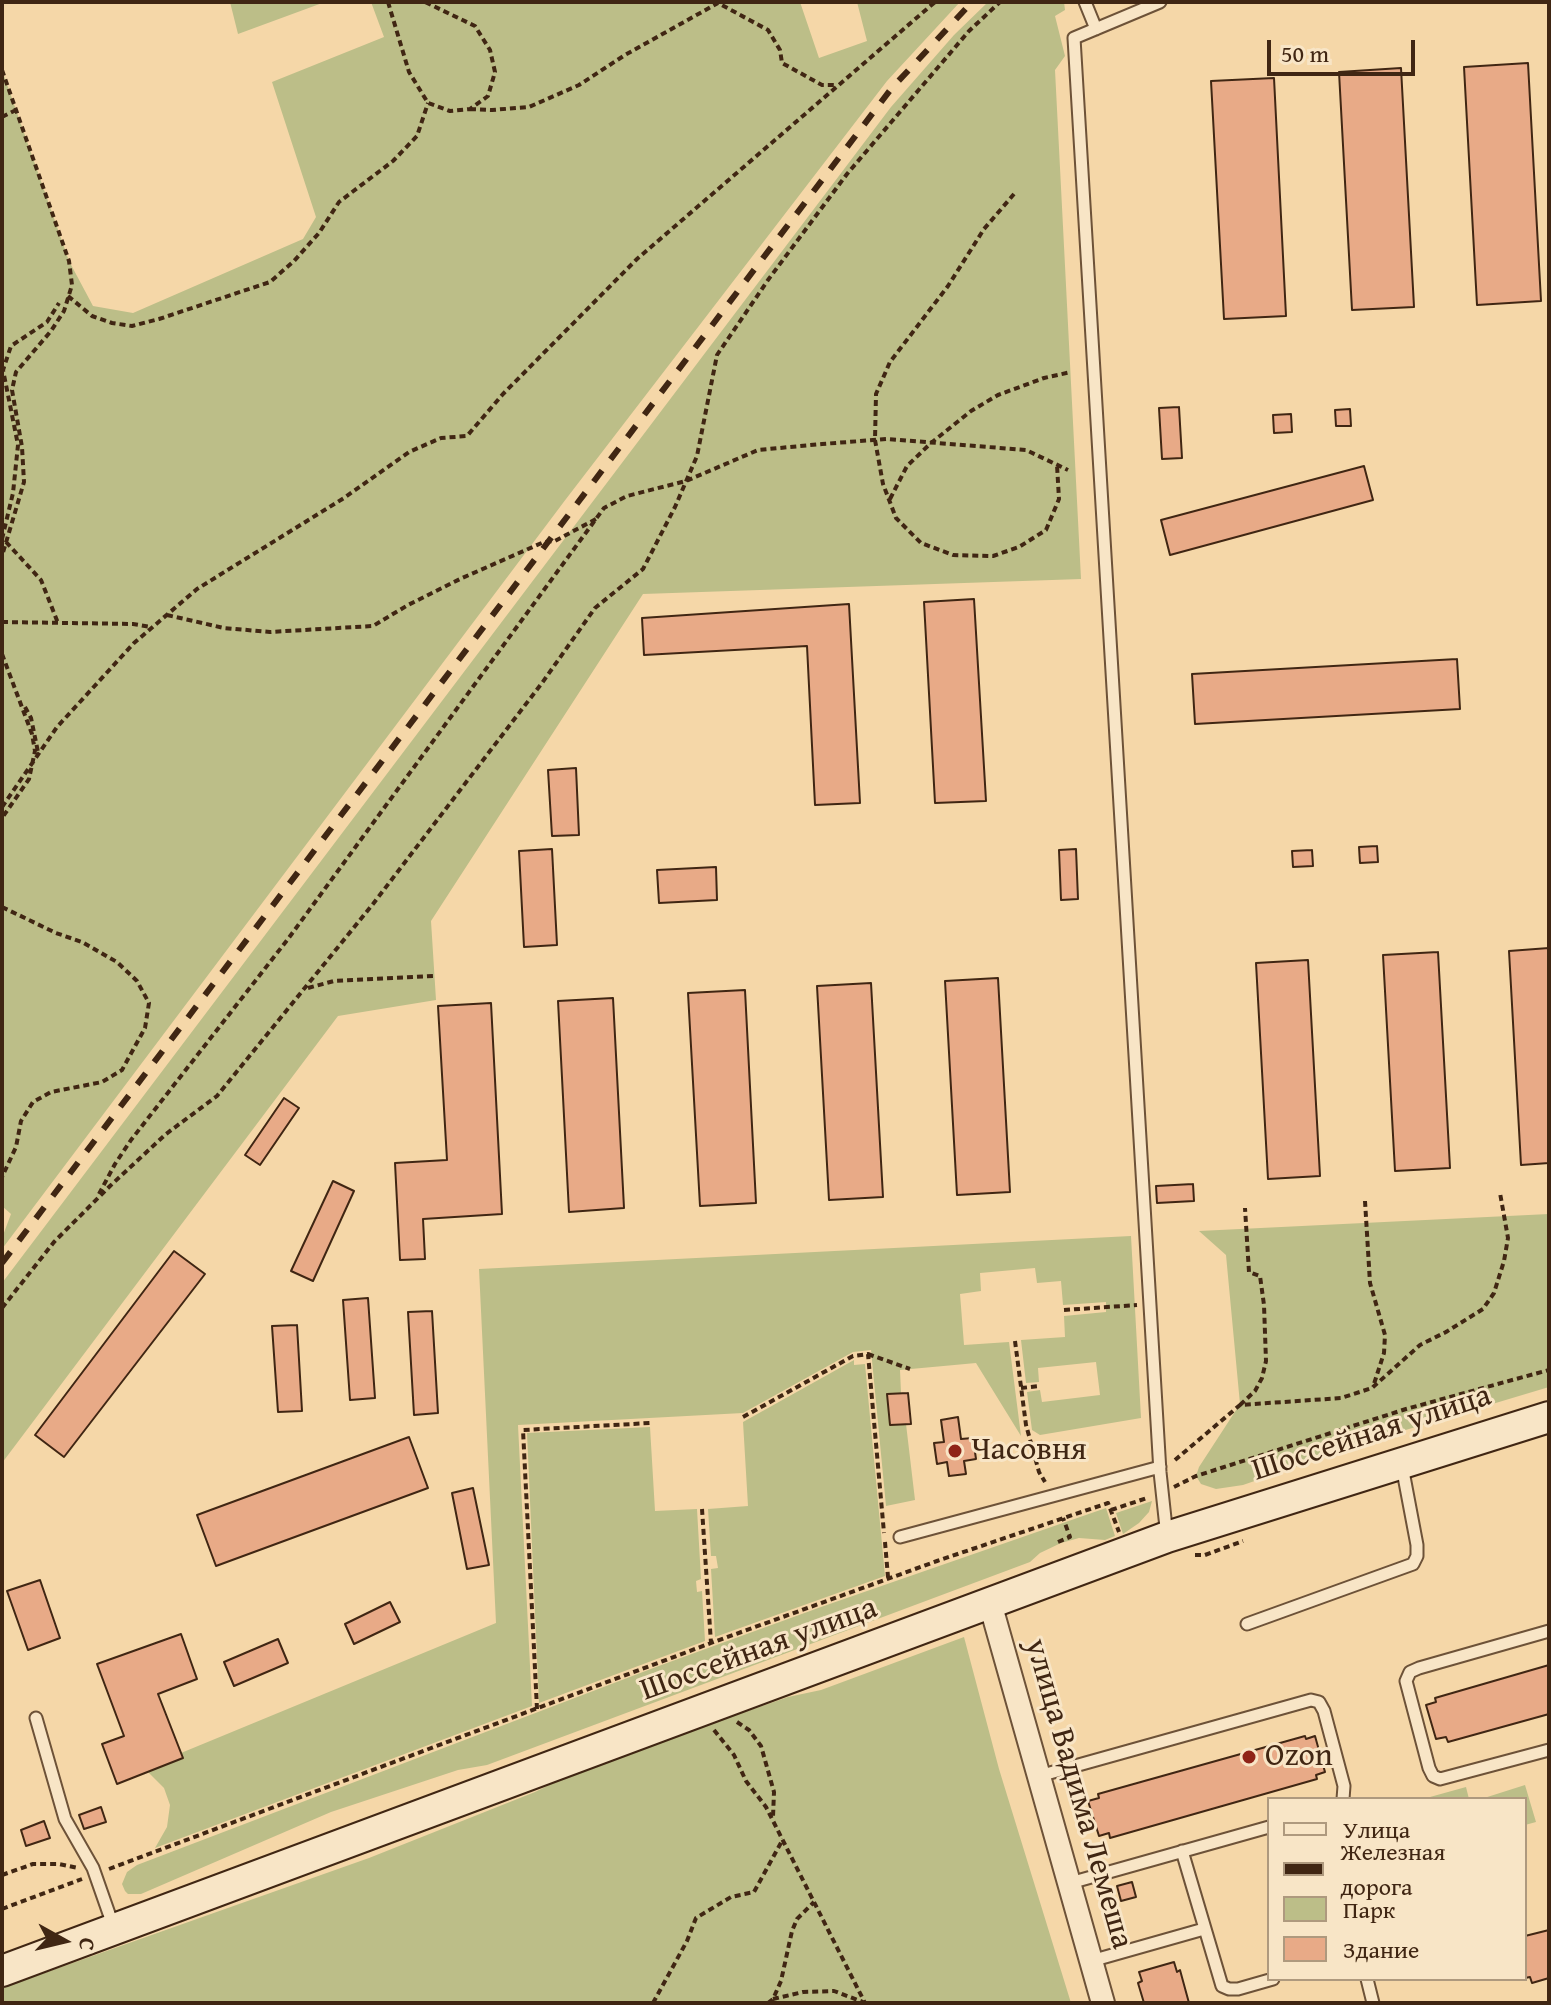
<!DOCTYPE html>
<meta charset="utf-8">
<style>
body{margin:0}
#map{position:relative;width:1551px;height:2005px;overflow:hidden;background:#f5d7a8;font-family:"Gentium Book Plus",serif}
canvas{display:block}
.frame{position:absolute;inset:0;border:4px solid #402613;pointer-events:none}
.legend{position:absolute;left:1267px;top:1797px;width:260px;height:184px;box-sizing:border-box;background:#f8e5c6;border:2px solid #ae997e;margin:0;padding:10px 14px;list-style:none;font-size:24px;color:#402613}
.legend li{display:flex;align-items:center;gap:16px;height:40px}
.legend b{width:40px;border:2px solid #ae997e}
.north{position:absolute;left:24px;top:1901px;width:80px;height:80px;-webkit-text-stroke:6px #f8e5c6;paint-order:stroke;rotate:98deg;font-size:22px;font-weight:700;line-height:32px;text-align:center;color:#402613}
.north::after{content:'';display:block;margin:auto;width:28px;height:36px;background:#402613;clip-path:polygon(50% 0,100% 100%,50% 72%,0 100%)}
.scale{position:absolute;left:1267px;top:40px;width:148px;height:36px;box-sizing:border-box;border:4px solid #402613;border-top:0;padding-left:10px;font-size:24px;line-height:28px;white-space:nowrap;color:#402613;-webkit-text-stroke:6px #f8e5c6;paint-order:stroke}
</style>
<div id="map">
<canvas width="1551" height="2005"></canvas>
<div class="frame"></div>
<ul class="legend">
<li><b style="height:10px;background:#f8e5c6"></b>Улица</li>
<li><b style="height:10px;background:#402613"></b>Железная дорога</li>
<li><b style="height:22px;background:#bcbe88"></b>Парк</li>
<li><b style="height:22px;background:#e8aa87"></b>Здание</li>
</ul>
<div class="north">С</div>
<div class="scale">50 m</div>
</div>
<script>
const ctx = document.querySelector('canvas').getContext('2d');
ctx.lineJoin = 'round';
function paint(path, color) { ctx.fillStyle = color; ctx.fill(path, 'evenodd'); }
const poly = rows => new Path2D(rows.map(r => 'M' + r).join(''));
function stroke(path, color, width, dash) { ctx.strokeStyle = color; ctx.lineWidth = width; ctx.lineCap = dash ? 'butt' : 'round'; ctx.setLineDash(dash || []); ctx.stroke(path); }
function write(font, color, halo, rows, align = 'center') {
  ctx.font = font + ' "Gentium Book Plus",serif'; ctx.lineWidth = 6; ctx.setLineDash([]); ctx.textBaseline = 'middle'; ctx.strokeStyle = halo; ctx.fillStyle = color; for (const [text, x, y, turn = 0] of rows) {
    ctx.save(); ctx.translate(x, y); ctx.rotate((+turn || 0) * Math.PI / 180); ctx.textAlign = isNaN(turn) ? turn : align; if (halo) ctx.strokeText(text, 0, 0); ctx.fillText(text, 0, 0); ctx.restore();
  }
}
paint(poly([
 [230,2,325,2,238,34],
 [371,2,800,2,819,58,867,41,857,2,960,2,887,81,566,499,2,1249,2,1238,11,1214,2,1206,2,70,69,261,93,306,133,313,303,239,316,217,272,82,384,37],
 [988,2,1064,2,1065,10,1055,16,1065,56,1055,70,1081,579,643,594,431,921,436,1000,338,1016,2,1463,2,1283,891,107,954,35],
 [1549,1214,1549,1387,1379,1438,1243,1485,1216,1489,1201,1484,1196,1476,1199,1467,1240,1404,1226,1255,1199,1231],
 [1131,1236,1141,1418,1040,1435,1032,1430,1027,1392,1040,1390,1042,1402,1100,1395,1096,1362,1038,1368,1039,1382,1026,1383,1021,1340,1065,1337,1064,1316,1106,1312,1106,1302,1063,1305,1061,1281,1037,1283,1035,1268,980,1273,981,1291,960,1294,964,1345,1009,1342,1021,1436,976,1363,900,1370,901,1393,887,1395,906,1424,915,1500,886,1506,871,1350,853,1352,743,1413,518,1425,532,1706,155,1848,167,1827,170,1805,164,1788,148,1772,182,1759,181,1753,496,1623,479,1269],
 [854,1360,854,1365,865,1364,885,1576,715,1637,711,1569,718,1568,716,1556,711,1556,708,1509,748,1506,743,1422],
 [650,1427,655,1511,697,1509,701,1579,696,1581,697,1592,702,1591,705,1641,539,1703,527,1433],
 [1152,1501,1149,1512,1139,1523,1123,1534,1116,1513],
 [1106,1508,1115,1536,1105,1540,1079,1538,1061,1543,1040,1553,1030,1562,487,1765,458,1770,331,1812,141,1894,128,1894,125,1891,122,1884,127,1872,137,1865,656,1667,821,1607],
 [964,1637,999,1769,1071,2003,2,2003,2,1988,369,1858,535,1792,583,1768,788,1697,821,1690],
 [1525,1785,1536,1822,1525,1825,1525,1799,1481,1799],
 [1466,1787,1469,1799,1431,1799,1430,1797]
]), '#bcbe88');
const building = poly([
 [1528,63,1541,301,1477,305,1464,67,1528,63],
 [1401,68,1414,307,1352,310,1339,72,1401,68],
 [1274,78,1286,316,1224,319,1211,81,1274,78],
 [1179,407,1182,458,1162,459,1159,408,1179,407],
 [1350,409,1351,426,1336,426,1335,410,1350,409],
 [1291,414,1292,432,1274,433,1273,415,1291,414],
 [1364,466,1373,500,1170,555,1161,520,1364,466],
 [974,599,986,801,935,803,924,602,974,599],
 [849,604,860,803,815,805,807,646,644,655,642,618,849,604],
 [1457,659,1460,709,1195,724,1192,674,1457,659],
 [576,768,579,835,552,836,548,770,576,768],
 [1377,846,1378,862,1360,863,1359,847,1377,846],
 [552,849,557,945,524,947,519,851,552,849],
 [1076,849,1078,899,1061,900,1059,850,1076,849],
 [1312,850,1313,866,1293,867,1292,851,1312,850],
 [716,867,717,900,659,903,657,870,716,867],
 [1549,948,1549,1163,1521,1165,1509,951,1549,948],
 [1438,952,1450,1168,1395,1171,1383,955,1438,952],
 [1308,960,1320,1176,1268,1179,1256,963,1308,960],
 [998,978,1010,1192,957,1195,945,981,998,978],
 [871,983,883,1197,829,1200,817,986,871,983],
 [745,990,756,1203,700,1206,688,993,745,990],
 [613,998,624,1208,569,1212,558,1001,613,998],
 [491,1003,502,1214,423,1219,425,1259,400,1260,395,1163,447,1160,438,1006,491,1003],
 [284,1098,299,1108,260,1165,245,1155,284,1098],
 [333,1181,354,1191,313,1281,291,1271,333,1181],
 [1193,1184,1194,1201,1157,1203,1156,1186,1193,1184],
 [174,1251,205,1274,64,1457,35,1435,174,1251],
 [368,1298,375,1398,350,1400,343,1300,368,1298],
 [432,1311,438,1413,414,1415,408,1312,432,1311],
 [297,1325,302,1411,278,1412,272,1326,297,1325],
 [908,1393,911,1424,890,1425,887,1394,908,1393],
 [958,1417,961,1439,973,1438,976,1459,964,1461,966,1474,949,1476,947,1462,937,1464,934,1443,944,1442,941,1420,958,1417],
 [409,1437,428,1488,216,1566,197,1515,409,1437],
 [473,1488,489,1565,467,1569,452,1493,473,1488],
 [40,1580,60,1638,28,1650,7,1591,40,1580],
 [390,1602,400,1622,354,1644,345,1624,390,1602],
 [181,1634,197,1679,158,1694,183,1758,117,1784,102,1744,124,1736,97,1664,181,1634],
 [278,1639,288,1663,234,1686,224,1662,278,1639],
 [1549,1665,1549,1714,1448,1742,1446,1737,1436,1739,1426,1705,1436,1702,1435,1698,1549,1665],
 [1305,1736,1306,1739,1315,1736,1325,1772,1316,1775,1317,1779,1110,1838,1109,1833,1099,1836,1088,1801,1099,1798,1098,1794,1305,1736],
 [101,1807,106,1822,84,1829,79,1815,101,1807],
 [44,1821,50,1838,26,1846,21,1830,44,1821],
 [1132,1882,1136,1897,1121,1901,1117,1886,1132,1882],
 [1549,1930,1549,1978,1532,1983,1530,1977,1525,1978,1525,1936,1549,1930],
 [1174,1962,1177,1972,1180,1970,1189,2003,1144,2003,1138,1983,1142,1981,1139,1972,1174,1962]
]);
paint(building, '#e8aa87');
stroke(building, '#402613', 2);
const lane = poly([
 [1085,2,1096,29],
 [1160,2,1074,38,1160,1472,1167,1537],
 [900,1537,1160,1467],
 [1247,1624,1413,1564,1417,1556,1417,1545,1402,1466],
 [1549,1631,1419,1668,1410,1672,1406,1681,1429,1768,1433,1776,1440,1779,1549,1750],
 [36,1718,65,1819,93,1868,114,1928],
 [1039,1776,1311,1700,1319,1702,1324,1711,1344,1786,1343,1799],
 [1182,1851,1222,1986,1229,1989,1238,1989,1273,1979],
 [1070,1883,1269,1827],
 [1091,1961,1204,1929],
 [1367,1979,1373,2003]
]);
const street = poly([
 [990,1603,1103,2003]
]);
const secondary = poly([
 [2,1971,1167,1537,1549,1417]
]);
stroke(lane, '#6d5238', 15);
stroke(street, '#6d5238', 26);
stroke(secondary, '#402613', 34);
stroke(poly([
 [388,2,409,72,428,103,450,111,470,109,488,96,495,72,490,50,475,26,425,2],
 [2,70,69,261,72,285,64,311,51,331,16,372,12,390,22,447,24,482,2,556],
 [470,109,492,110,529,107,579,85,625,55,718,3,768,30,780,50,782,63,822,85,835,85],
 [2,117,16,110],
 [1014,194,984,229,948,286,890,362,876,394,875,440,883,484,896,518,921,543,953,555,993,556,1019,547,1046,530,1059,499,1057,465],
 [68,296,92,316,112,323,132,326,159,319,270,282,294,261,319,233,339,202,393,161,417,136,428,103],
 [890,499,907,466,931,443,971,411,998,395,1044,378,1071,372],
 [2,539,13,493,18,445,3,370,11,346,47,322,59,303],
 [6,542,41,580,58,623],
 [167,615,224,628,270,632,373,626,408,605,460,579,544,542,555,541,596,519],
 [2,622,133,624,151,627],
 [2,654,32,734,35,751,29,779,2,818],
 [25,707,31,718,38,752],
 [2,807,57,727,134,643,197,589,344,498,409,452,441,438,467,436,503,394,637,259,935,2],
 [2,907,56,933,82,942,117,962,137,981,149,1003,145,1028,122,1070,102,1082,51,1092,33,1102,21,1121,16,1147,2,1177],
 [308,988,334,981,434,976],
 [99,1194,115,1164,131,1140,288,939,604,508,627,496,686,481,758,450,822,444,887,439,1026,450,1068,470],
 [1365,1201,1370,1283,1385,1335,1384,1353,1373,1387],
 [2,1308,54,1242,110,1186,166,1134,217,1096,373,904,542,683,595,608,643,569,675,507,697,456,717,355,768,280,847,174,969,31,1000,2],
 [1064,1310,1137,1305],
 [1015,1341,1026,1425,1039,1472,1045,1482],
 [868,1354,910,1369],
 [1021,1388,1040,1386],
 [1240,1405,1255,1391,1262,1378,1266,1361,1264,1305,1260,1276,1249,1272,1245,1208],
 [743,1417,853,1356,868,1354,884,1533],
 [1175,1460,1240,1405,1341,1398,1372,1388,1420,1345,1446,1332,1483,1309,1494,1293,1504,1261,1508,1238,1500,1193],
 [1174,1487,1196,1476,1406,1409,1549,1370],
 [702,1509,711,1643],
 [1111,1510,1147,1498],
 [885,1542,888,1577],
 [1058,1542,1070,1537,1063,1518],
 [1195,1555,1205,1555,1243,1541],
 [537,1709,523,1430,650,1423],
 [737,1722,749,1730,761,1746,774,1792,773,1817],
 [714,1730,734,1755,746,1781,766,1807,865,2003],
 [109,1869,711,1643,937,1561,1108,1503,1119,1532],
 [2,1875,33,1864,59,1864,78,1868],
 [2,1909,82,1879],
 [773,1999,803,1992,834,1991,863,2002],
 [653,2003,687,1941,696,1918,731,1897,754,1892,783,1839],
 [768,2003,773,1999,781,1981,792,1931,797,1919,814,1902]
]), '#402613', 4, [6, 4]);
stroke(lane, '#f8e5c6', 11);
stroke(street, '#f8e5c6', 22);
stroke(secondary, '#f8e5c6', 30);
stroke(poly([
 [2,1263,891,89,972,2]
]), '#402613', 6, [14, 14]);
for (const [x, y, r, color] of [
 [955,1451,8,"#8f2418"],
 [1249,1757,8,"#8f2418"]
]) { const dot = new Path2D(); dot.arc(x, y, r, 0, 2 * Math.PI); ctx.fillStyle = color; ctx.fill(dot); stroke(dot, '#f8e5c6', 3); }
write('32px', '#402613', '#f8e5c6', [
 ["Шоссейная улица",1372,1434,-18],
 ["Шоссейная улица",759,1650,-20],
 ["улица Вадима Лемеша",1078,1794,74]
]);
write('32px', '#402613', '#f8e5c6', [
 ["Часовня",971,1451],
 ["Ozon",1265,1757]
], 'left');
</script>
